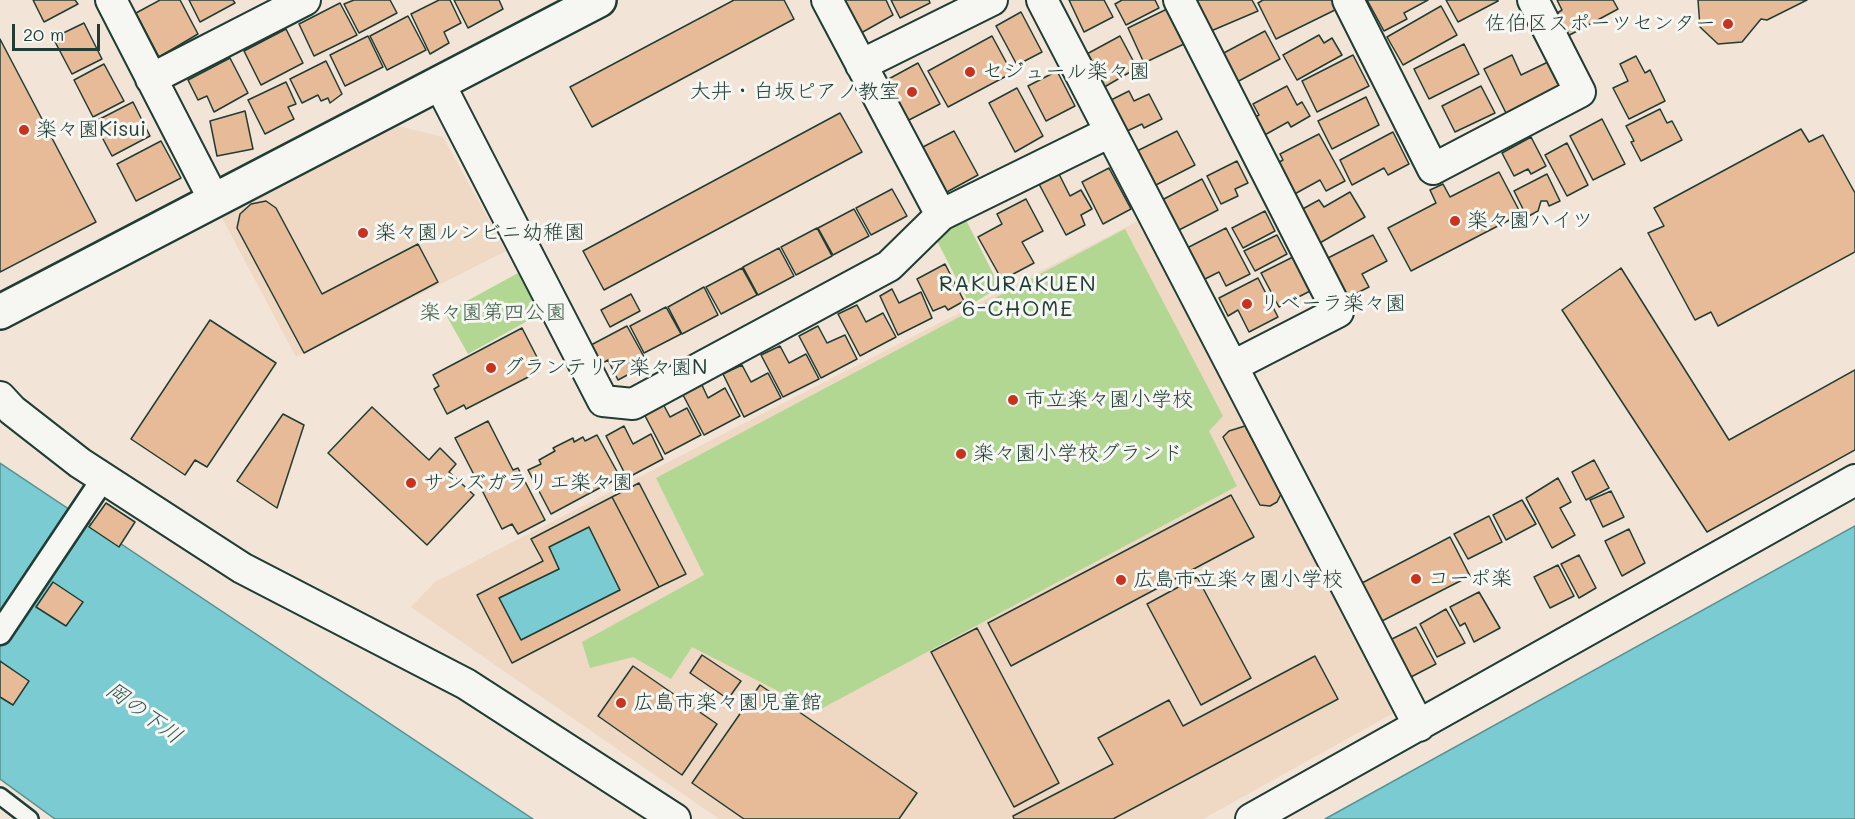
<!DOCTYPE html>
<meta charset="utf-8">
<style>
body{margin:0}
#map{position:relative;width:1855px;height:819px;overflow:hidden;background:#f2e4d7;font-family:Mali,sans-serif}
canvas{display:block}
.scale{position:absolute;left:12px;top:24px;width:88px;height:27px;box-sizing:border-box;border:3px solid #1f3d34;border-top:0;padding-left:8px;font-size:18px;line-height:21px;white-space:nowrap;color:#1f3d34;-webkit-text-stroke:4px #f6f6f2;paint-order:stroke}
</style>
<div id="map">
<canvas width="1855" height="819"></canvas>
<div class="scale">20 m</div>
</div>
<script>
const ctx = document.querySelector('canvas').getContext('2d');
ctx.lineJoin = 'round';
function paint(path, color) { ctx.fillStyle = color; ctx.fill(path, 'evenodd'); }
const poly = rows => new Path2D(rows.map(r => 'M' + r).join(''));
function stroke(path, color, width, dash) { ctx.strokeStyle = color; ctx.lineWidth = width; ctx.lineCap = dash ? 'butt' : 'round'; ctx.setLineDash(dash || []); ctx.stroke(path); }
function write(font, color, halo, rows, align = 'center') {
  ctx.font = font + ' Mali,"Klee One",sans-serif'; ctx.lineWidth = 6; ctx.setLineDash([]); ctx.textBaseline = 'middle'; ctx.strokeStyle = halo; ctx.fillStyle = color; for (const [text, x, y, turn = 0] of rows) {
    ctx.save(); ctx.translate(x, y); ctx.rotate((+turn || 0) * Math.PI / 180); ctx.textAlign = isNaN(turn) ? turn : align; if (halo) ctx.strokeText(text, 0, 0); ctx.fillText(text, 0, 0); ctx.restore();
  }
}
paint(poly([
 [398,126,443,137,506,251,296,357,221,216],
 [1142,219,1399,710,1203,819,719,819,411,607,435,582]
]), '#efd8c4');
paint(poly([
 [966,220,1000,287,970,305,935,237],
 [1125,229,1223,416,1209,431,1237,486,817,711,692,647,671,679,633,657,590,668,582,642,704,575,656,478],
 [518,273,540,314,468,354,445,313]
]), '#b1d792');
const water = poly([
 [0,463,533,819,55,819,0,779,0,463],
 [1855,526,1855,819,1325,819,1855,526],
 [589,527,620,590,521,640,499,598,559,569,549,547,589,527]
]);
paint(water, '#7acbd2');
stroke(water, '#569293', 1.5);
const building = poly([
 [33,0,75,0,78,4,44,22,33,0],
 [160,0,180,0,198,34,159,57,136,13,160,0],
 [189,0,233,0,235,3,200,22,189,0],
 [354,0,390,0,397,13,359,33,344,4,354,0],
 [439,0,450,0,461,23,444,32,449,43,430,54,411,14,439,0],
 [454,0,499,0,503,9,468,28,454,0],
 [734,0,784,0,794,19,592,127,570,87,734,0],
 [843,0,886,0,893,15,861,33,843,0],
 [891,0,929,0,930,3,900,18,891,0],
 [1069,0,1104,0,1113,17,1084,32,1069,0],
 [1122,0,1155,0,1159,8,1126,25,1115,4,1122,0],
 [1198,0,1252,0,1258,11,1211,31,1196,1,1198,0],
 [1263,0,1332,0,1337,9,1276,39,1258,3,1263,0],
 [1367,0,1428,0,1404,13,1407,19,1384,31,1367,0],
 [1446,0,1498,0,1498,1,1458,22,1446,0],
 [1557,0,1613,0,1618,9,1566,37,1554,15,1562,10,1557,0],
 [1698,0,1807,0,1767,20,1761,19,1742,42,1718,44,1700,27,1698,0],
 [340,3,357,35,314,56,299,24,340,3],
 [1441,6,1457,35,1403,65,1387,37,1441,6],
 [1167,9,1184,44,1144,63,1128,28,1167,9],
 [1021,12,1042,52,1017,65,996,26,1021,12],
 [408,16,426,50,387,70,370,36,408,16],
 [84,23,102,59,72,74,53,38,84,23],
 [286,29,303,63,261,85,244,51,286,29],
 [1265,31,1280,59,1235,83,1220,55,1265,31],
 [1319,35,1324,43,1332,38,1342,55,1297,80,1283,55,1319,35],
 [368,36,383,67,345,86,330,55,368,36],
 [992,36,1012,73,948,107,928,71,992,36],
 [1120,36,1137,68,1101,89,1085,55,1120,36],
 [0,39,96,222,0,272,0,39],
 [1464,44,1479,74,1429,99,1414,69,1464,44],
 [1353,55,1369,86,1317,112,1302,81,1353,55],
 [1512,55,1521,75,1550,61,1563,89,1508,117,1484,69,1512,55],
 [1636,56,1645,73,1650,70,1665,101,1629,119,1613,88,1628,81,1620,64,1636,56],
 [230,58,248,93,214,112,207,96,198,100,188,80,230,58],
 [326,61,342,94,330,103,328,98,321,101,318,95,302,103,290,79,326,61],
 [918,63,940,104,907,121,885,81,918,63],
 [104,64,124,101,93,117,74,80,104,64],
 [1057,71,1075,106,1046,121,1028,86,1057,71],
 [286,82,296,104,288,107,294,119,265,134,248,100,286,82],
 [1287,86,1297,105,1302,102,1310,116,1291,127,1288,122,1261,137,1251,119,1259,115,1253,104,1287,86],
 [1481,86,1495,113,1455,132,1442,106,1481,86],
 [1017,88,1043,136,1015,152,989,103,1017,88],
 [1129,91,1134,101,1149,94,1162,119,1144,128,1142,124,1125,132,1109,101,1129,91],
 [1366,97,1379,125,1332,149,1318,121,1366,97],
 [133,102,150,136,112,156,94,122,133,102],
 [1660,109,1667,123,1672,121,1682,140,1641,161,1631,142,1634,141,1626,126,1660,109],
 [245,111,253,149,217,156,210,121,245,111],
 [840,113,862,152,604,290,583,251,840,113],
 [1602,119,1625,164,1593,180,1570,136,1602,119],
 [1801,129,1809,142,1823,135,1855,193,1855,252,1718,326,1711,312,1695,320,1648,233,1664,226,1654,208,1801,129],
 [954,131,978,175,945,193,921,148,954,131],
 [1177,131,1195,165,1152,187,1135,152,1177,131],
 [1393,132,1409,164,1388,175,1384,168,1352,185,1340,160,1393,132],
 [1319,134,1345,181,1326,191,1320,180,1291,196,1276,164,1283,160,1280,154,1319,134],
 [1531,137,1546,166,1531,174,1528,169,1514,176,1502,153,1531,137],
 [161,141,181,178,136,201,117,164,161,141],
 [1567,143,1588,185,1567,196,1545,155,1567,143],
 [1237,161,1248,183,1235,189,1238,196,1221,204,1207,176,1237,161],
 [1109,168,1131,209,1103,224,1082,182,1109,168],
 [1499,172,1521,214,1411,271,1388,228,1436,203,1430,190,1443,184,1450,197,1499,172],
 [1059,174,1070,196,1081,190,1092,209,1081,215,1085,225,1066,235,1039,184,1059,174],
 [1547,174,1560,201,1549,206,1547,201,1541,201,1538,211,1527,217,1514,191,1547,174],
 [1202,179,1218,210,1177,231,1162,200,1202,179],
 [892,189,907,216,871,235,856,208,892,189],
 [1350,192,1365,217,1318,244,1299,211,1319,200,1324,207,1350,192],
 [1026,199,1043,231,1022,242,1034,263,1002,280,978,237,1002,224,997,214,1026,199],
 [266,201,276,208,322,294,418,244,438,282,304,353,237,228,240,214,251,204,266,201],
 [854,209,869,236,833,255,818,228,854,209],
 [1265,211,1275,231,1243,248,1232,228,1265,211],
 [817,228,832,256,796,275,781,247,817,228],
 [1226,228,1250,274,1226,286,1219,272,1203,280,1187,248,1226,228],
 [1277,235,1287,254,1255,271,1244,251,1277,235],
 [1373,235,1387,261,1362,274,1369,287,1345,299,1324,260,1373,235],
 [779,248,794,276,758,295,743,267,779,248],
 [1297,255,1314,289,1279,307,1261,273,1297,255],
 [945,264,964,301,948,310,945,306,933,311,917,279,945,264],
 [742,268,757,295,721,314,706,287,742,268],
 [1621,268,1729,440,1855,370,1855,450,1707,532,1562,310,1621,268],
 [1258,278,1278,317,1249,332,1238,310,1228,316,1219,298,1258,278],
 [704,287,718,315,682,334,668,307,704,287],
 [892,289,899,303,921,292,932,318,898,335,880,296,892,289],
 [631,294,640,311,610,327,601,310,631,294],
 [857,305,866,322,883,313,896,337,860,356,838,314,857,305],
 [666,307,681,334,644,353,630,326,666,307],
 [210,320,276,363,207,467,195,460,185,475,131,439,210,320],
 [627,326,648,364,618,380,608,360,601,364,591,345,627,326],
 [818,326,827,343,845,335,857,359,821,378,799,336,818,326],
 [522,328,540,363,535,365,538,372,466,409,464,405,447,414,434,389,439,386,433,375,522,328],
 [780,346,789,363,806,354,819,379,783,397,761,355,780,346],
 [742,365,751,382,768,373,781,398,744,417,723,374,742,365],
 [701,383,708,398,725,388,740,416,704,435,682,393,701,383],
 [662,402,670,417,687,408,701,435,665,454,643,412,662,402],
 [372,407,429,460,440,448,456,464,449,472,474,495,427,545,328,453,372,407],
 [283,414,304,425,277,508,237,481,283,414],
 [488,421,513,470,518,468,545,520,518,534,512,524,502,529,455,438,488,421],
 [624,426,633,444,651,434,663,459,627,478,606,436,624,426],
 [1245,426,1281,494,1277,502,1270,506,1260,505,1223,437,1229,431,1245,426],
 [597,435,620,477,551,514,528,470,541,464,539,460,555,451,553,448,573,438,574,442,583,437,585,441,597,435],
 [1594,460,1609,488,1586,500,1572,472,1594,460],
 [1558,478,1571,502,1560,508,1575,535,1552,548,1526,498,1558,478],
 [639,483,686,574,659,587,612,497,639,483],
 [1611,491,1624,517,1603,527,1590,500,1611,491],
 [1231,495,1254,537,1011,666,988,623,1231,495],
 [612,497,659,587,512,663,477,595,543,561,531,539,612,497],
 [589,527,620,590,521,640,499,598,559,569,549,547,589,527],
 [1522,500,1536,524,1506,540,1493,515,1522,500],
 [106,503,135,522,119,547,89,527,106,503],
 [1489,516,1502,542,1468,559,1454,534,1489,516],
 [1629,529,1645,563,1622,576,1605,541,1629,529],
 [1450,537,1470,576,1382,621,1362,583,1450,537],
 [1579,555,1596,588,1579,598,1561,564,1579,555],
 [1558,565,1574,596,1550,608,1534,577,1558,565],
 [1197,577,1251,678,1201,705,1147,604,1197,577],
 [53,582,83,602,66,626,36,607,53,582],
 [1479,592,1500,628,1474,642,1465,623,1460,626,1450,607,1479,592],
 [1446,609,1465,643,1437,657,1420,624,1446,609],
 [1416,627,1436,664,1409,678,1390,640,1416,627],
 [977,628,1059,783,1014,807,931,652,977,628],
 [702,655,741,681,728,699,690,673,702,655],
 [1315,656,1338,699,1113,819,1014,819,1013,816,1113,764,1098,738,1169,700,1183,726,1315,656],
 [0,661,29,681,13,705,0,697,0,661],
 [633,666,717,724,682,775,598,716,633,666],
 [760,685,917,793,899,819,744,819,692,783,760,685]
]);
paint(building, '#e7bb97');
stroke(building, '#1f3d34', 1.5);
const service = poly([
 [0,796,30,819]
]);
const pedestrian = poly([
 [0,633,95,491]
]);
const minor = poly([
 [111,0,214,200],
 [827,0,941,215],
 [1042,0,1419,726],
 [1179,0,1338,312,1233,366],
 [1348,0,1433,169,1580,92,1533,0],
 [861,65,992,0],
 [151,79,305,0],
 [439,83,603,401,633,404,889,266,941,215,1110,132],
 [0,397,12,410,80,463,242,568,466,684,675,819],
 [1251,819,1855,480]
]);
const tertiary = poly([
 [0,312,599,0]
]);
stroke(service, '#1f3d34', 20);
stroke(pedestrian, '#1f3d34', 27);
stroke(minor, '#1f3d34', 34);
stroke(tertiary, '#1f3d34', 38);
stroke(service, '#f6f6f2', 15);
stroke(pedestrian, '#f6f6f2', 22);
stroke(minor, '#f6f6f2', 30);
stroke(tertiary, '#f6f6f2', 33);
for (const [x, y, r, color] of [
 [1728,24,6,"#c8321e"],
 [970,72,6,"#c8321e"],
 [912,92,6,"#c8321e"],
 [24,130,6,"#c8321e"],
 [1455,221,6,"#c8321e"],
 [363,233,6,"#c8321e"],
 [1247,304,6,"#c8321e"],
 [491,368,6,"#c8321e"],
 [1013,400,6,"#c8321e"],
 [961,454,6,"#c8321e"],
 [411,483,6,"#c8321e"],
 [1416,579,6,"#c8321e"],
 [1121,580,6,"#c8321e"],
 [621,703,6,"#c8321e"]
]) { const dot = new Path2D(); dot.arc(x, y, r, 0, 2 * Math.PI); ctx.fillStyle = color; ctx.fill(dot); stroke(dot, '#f6f6f2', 2); }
write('21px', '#1f3d34', '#f6f6f2', [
 ["佐伯区スポーツセンター",1716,24,"right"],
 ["セジュール楽々園",982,72],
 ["大井・白坂ピアノ教室",900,92,"right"],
 ["楽々園Kisui",36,130],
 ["楽々園ハイツ",1467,221],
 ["楽々園ルンビニ幼稚園",375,233],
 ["リベーラ楽々園",1259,304],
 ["グランテリア楽々園N",503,368],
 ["市立楽々園小学校",1025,400],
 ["楽々園小学校グランド",973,454],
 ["サンズガラリエ楽々園",423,483],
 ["コーポ楽",1428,579],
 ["広島市立楽々園小学校",1133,580],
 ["広島市楽々園児童館",633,703]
], 'left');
write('21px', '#3c5c47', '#f6f6f2', [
 ["楽々園第四公園",493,313]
]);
ctx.letterSpacing = '1.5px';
write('22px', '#1f3d34', '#f6f6f2', [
 ["RAKURAKUEN",1018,284],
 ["6-CHOME",1018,309]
]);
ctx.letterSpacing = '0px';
write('italic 22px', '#315954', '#f6f6f2', [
 ["岡の下川",144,713,36]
]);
</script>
